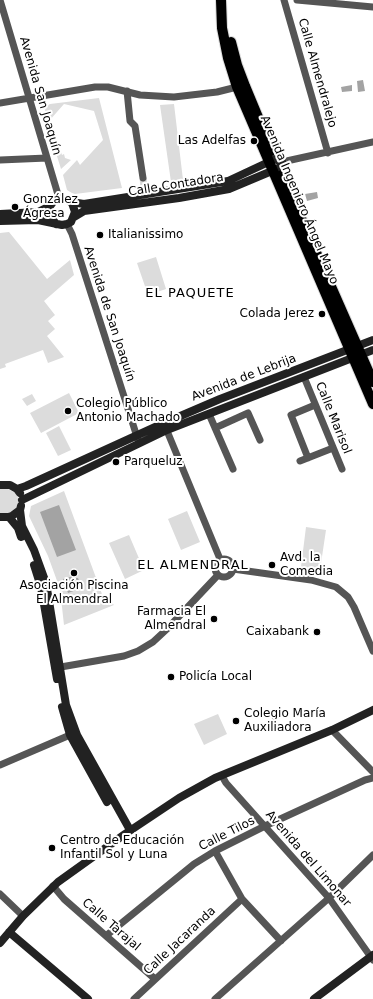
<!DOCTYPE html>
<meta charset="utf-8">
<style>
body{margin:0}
canvas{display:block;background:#fff}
</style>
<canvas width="373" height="999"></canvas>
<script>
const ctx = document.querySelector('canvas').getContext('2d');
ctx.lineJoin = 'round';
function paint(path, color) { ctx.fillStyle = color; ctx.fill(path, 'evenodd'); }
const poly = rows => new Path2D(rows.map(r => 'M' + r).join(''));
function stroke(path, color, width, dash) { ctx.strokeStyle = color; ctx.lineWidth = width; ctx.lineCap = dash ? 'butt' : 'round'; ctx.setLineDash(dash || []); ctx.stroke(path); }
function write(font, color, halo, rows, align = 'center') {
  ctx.font = font + ' "DejaVu Sans",sans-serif'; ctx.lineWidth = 4; ctx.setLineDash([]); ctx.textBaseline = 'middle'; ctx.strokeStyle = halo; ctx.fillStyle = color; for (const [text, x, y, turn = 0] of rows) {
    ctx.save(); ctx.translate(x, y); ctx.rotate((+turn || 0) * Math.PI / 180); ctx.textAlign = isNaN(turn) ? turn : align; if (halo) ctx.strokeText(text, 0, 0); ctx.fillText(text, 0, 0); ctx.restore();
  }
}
paint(poly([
 [99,98,122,188,75,194,72,193,67,190,63,175,77,160,80,165,103,140,94,111,64,104,49,121,46,121,45,107,50,104],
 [174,104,183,180,171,182,160,105],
 [49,130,52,130,57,148,59,147,62,155,64,154,65,158,71,160,61,169],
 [9,232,47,279,70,260,74,275,44,301,55,315,48,321,55,329,47,336,64,357,48,363,43,350,5,364,6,367,0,369,0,233],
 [156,257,166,289,148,295,137,263],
 [69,393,79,413,41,433,30,413],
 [32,394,36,401,27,406,22,399],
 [59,426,71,450,58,456,46,433],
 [5,487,17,494,19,502,18,507,12,513,0,514,0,488],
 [64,491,102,594,114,605,64,625,60,589,48,556,29,516,31,506],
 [187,511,200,542,181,550,168,519],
 [306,527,326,530,320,570,301,567],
 [129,535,144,570,125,579,109,543],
 [218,714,227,734,204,745,194,724]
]), '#dcdcdc');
paint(poly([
 [363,80,365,91,358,92,357,81],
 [352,85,352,91,342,92,341,87],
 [317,192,318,198,307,201,305,194],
 [59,505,76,550,57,557,40,512],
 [73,576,76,578,78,578,82,588,68,593,63,579]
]), '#a3a3a3');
stroke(poly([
 [143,178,144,187]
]), '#d9d9d9', 7, [7, 3.5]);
const primary = poly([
 [221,0,222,28,228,58,237,87,373,404],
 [231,42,237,65,245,86,272,151],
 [282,175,373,382]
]);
stroke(primary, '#dbdbdb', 12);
stroke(poly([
 [0,0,59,198],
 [284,0,328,153],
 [297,0,373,7],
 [127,91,130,121,135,126,143,178],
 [0,103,95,87,108,87,140,95,174,97,217,92,241,86],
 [0,160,47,158],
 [282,162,373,142],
 [67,224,72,234,138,440],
 [304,377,342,469],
 [209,414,233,469],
 [165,426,220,559],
 [215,428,248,413,260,440],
 [308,458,291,415,315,405],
 [300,461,333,448],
 '215 568a9 9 0 1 1 18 0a9 9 0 1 1-18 0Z',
 [233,569,311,580,336,587,348,597,354,607,373,651],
 [55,668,124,656,138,651,153,642,167,629,218,575],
 [332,730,373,772],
 [0,765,70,735],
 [222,776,226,783,329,898,373,960],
 [215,851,242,899,281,941],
 [53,886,64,899,155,979],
 [0,894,23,916],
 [107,935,194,864,215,851,265,826,365,780,373,778],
 [134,999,242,899],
 [215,999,329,898,373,855]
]), '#555', 7);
stroke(poly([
 [71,202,84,204,228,181,275,159,282,162,279,168,229,189,179,198,84,211,74,217],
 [0,214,38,212,50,206],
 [0,221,38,220,62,225,67,224,71,222,75,212,72,203,68,200,59,198,53,202,50,206,49,211,50,216,56,224],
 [0,485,10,485,17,489,20,493],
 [17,489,26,486,164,423,220,399,373,340],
 [22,500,167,430,373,350],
 [20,510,22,526,34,550,46,583,66,705,77,735,130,830],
 [0,517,9,517,12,516,20,510,21,506],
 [9,517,18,528,21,537],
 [34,565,41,587,57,679],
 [62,707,70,735,107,802],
 [9,932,88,999],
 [0,943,23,916,58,882,125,834,179,798,215,778,332,730,373,710],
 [314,999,373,955]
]), '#222', 8);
stroke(primary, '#000', 10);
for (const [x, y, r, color] of [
 [254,141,4,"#000"],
 [15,207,4,"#000"],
 [100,235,4,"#000"],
 [322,314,4,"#000"],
 [68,411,4,"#000"],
 [116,462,4,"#000"],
 [272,565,4,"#000"],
 [74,573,4,"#000"],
 [214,619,4,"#000"],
 [317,632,4,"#000"],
 [171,677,4,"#000"],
 [236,721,4,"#000"],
 [52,848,4,"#000"]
]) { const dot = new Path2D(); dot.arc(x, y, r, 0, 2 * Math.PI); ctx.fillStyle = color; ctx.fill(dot); stroke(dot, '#fff', 1.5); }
write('12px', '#000', '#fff', [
 ["Calle Almendralejo",317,73,74],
 ["Avenida San Joaquín",40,96,74],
 ["Calle Contadora",176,185,-9],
 ["Avenida Ingeniero Ángel Mayo",299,200,67],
 ["Avenida de San Joaquín",109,314,72],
 ["Avenida de Lebrija",244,378,-21],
 ["Calle Marisol",333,418,68],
 ["Calle Tilos",227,834,-27],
 ["Avenida del Limonar",308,859,49],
 ["Calle Tarajal",111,925,41],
 ["Calle Jacaranda",180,941,-43]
]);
write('12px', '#000', '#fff', [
 ["Las Adelfas",246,141,"right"],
 ["González",23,200],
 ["Ágresa",23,214],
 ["Italianissimo",108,235],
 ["Colada Jerez",314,314,"right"],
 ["Colegio Público",76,404],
 ["Antonio Machado",76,418],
 ["Parqueluz",124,462],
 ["Avd. la",280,558],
 ["Comedia",280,572],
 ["Asociación Piscina",74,586,"center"],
 ["El Almendral",74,600,"center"],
 ["Farmacia El",206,612,"right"],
 ["Almendral",206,626,"right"],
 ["Caixabank",309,632,"right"],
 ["Policía Local",179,677],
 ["Colegio María",244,714],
 ["Auxiliadora",244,728],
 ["Centro de Educación",60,841],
 ["Infantil Sol y Luna",60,855]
], 'left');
ctx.letterSpacing = '1px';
write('13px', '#000', '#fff', [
 ["EL PAQUETE",190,294],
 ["EL ALMENDRAL",193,566]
]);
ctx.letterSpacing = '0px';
</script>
